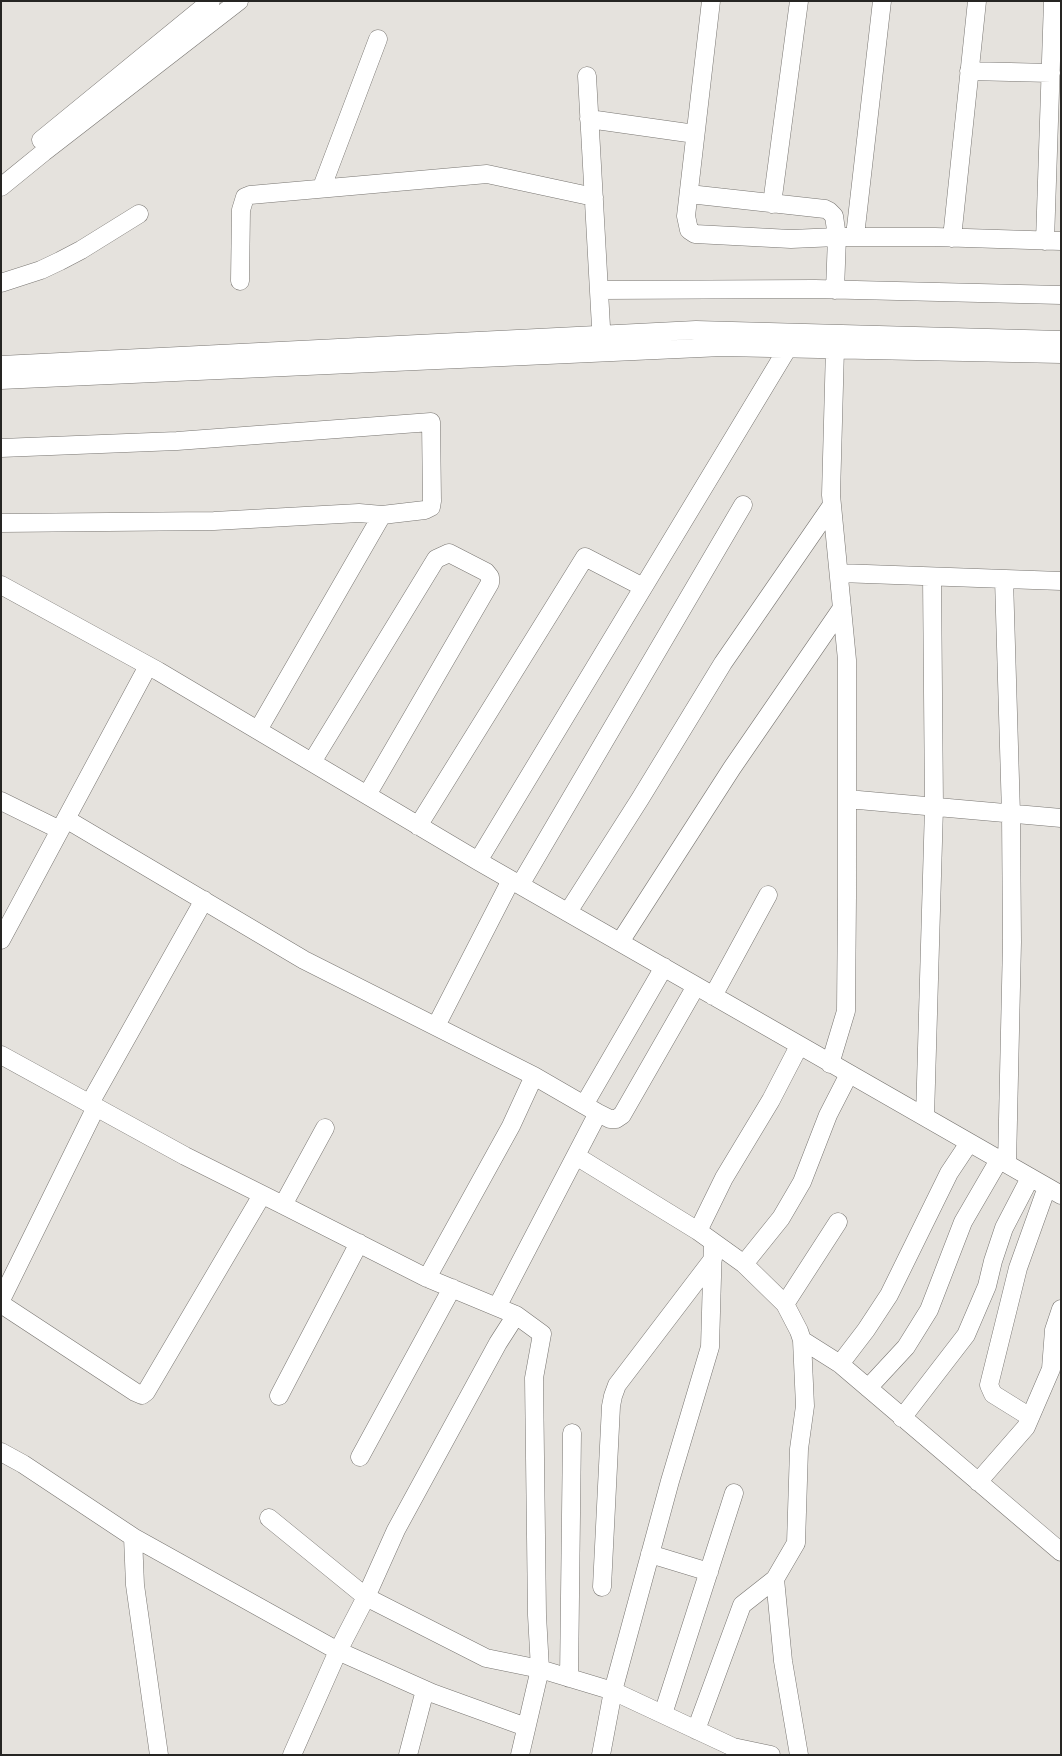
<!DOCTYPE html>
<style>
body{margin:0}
#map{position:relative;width:1062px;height:1756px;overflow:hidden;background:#e5e2dd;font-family:Cabin,sans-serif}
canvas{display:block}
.frame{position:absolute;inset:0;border:2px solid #262523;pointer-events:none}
</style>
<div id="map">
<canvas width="1062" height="1756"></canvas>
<div class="frame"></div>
</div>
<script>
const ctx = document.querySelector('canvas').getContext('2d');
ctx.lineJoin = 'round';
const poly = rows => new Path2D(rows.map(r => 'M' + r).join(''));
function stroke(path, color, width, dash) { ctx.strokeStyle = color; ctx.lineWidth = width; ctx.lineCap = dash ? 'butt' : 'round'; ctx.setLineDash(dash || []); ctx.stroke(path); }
const minor = poly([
 [969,71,1051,73],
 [587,76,602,345],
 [589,119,695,134],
 [41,140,211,1],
 [1,187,44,152,239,1],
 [322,187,378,39],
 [689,194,825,209,829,211,834,216,837,237,791,239,695,234,689,230,686,216,711,1],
 [772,204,799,1],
 [855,236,882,1],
 [952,238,977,1],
 [1045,241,1053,1],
 [240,281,241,210,245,197,250,195,487,174,594,197],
 [1,283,41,270,60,261,81,250,139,214],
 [599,290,815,289,1061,295],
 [835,290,837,237,935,237,1061,241],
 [1,365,696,330,1061,340],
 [1,380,722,347,1061,354],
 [1,448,177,441,431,422,432,501,431,507,425,510,382,515],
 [1,523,214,521,359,513,382,515,258,730],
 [839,573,1061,581],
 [1004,579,1011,814,1012,942,1007,1164],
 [1,585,158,671,478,861,1061,1195],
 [312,762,436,559,449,553,486,572,490,577,490,583,367,795],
 [847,799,1061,818],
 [1,801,60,830],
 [66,819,304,960,534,1076,598,1113,610,1119,616,1119,622,1115,696,986],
 [418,826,585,557,643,587],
 [478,861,792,341],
 [520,885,743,505],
 [568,912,640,799,723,663,832,505],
 [1,940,148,666],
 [620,942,732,768,842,608],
 [713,996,768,895],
 [436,1026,511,880],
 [799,1046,771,1100,724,1178,698,1231,744,1264,785,1304,799,1331,802,1340,805,1406,799,1449,796,1543,775,1579,783,1661,799,1755],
 [1,1055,185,1156,283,1205,427,1278,516,1315,542,1334,534,1378,537,1615,540,1669,613,1691,733,1747,771,1755],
 [830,1064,846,1011,847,896,847,660,831,495,835,348],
 [90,1103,204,900],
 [584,1105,664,967],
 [925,1117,934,807,932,577],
 [576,1156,698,1231],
 [283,1205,325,1128],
 [744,1264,781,1218,802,1182,828,1115,849,1074],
 [427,1278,511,1126,534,1076],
 [1,1300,96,1107],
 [1,1304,135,1392,142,1395,146,1392,262,1195],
 [785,1304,838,1222],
 [497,1307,598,1113],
 [516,1315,498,1343,396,1530,366,1597,486,1658,540,1669,520,1755],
 [802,1340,840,1364,1061,1552],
 [840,1364,866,1330,889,1295,949,1173,969,1143],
 [868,1388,906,1347,929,1310,963,1222,999,1160],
 [279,1396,359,1243],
 [1030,1417,993,1394,989,1385,1018,1268,1047,1187],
 [902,1418,966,1335,987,1286,993,1261,1004,1228,1030,1178],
 [1,1452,23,1464,133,1537,135,1585,159,1755],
 [360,1457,452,1288],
 [978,1482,1026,1427,1051,1369,1054,1330,1061,1309],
 [269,1518,366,1597,338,1651,292,1755],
 [133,1537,338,1651,432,1693,526,1727],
 [650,1554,709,1572],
 [602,1587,611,1406,613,1396,617,1385,713,1259],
 [569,1678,572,1433],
 [663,1714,734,1493],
 [696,1730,742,1605,775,1579],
 [408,1755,425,1690],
 [601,1755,613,1691,670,1481,710,1347,713,1242]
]);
stroke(minor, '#787571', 19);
stroke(minor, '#fff', 18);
</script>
